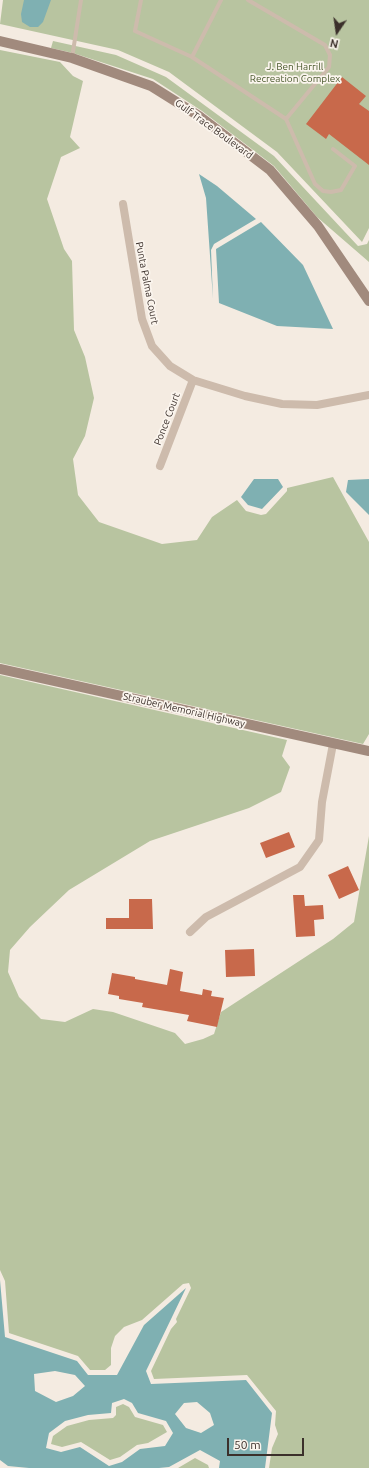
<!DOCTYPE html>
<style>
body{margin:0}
#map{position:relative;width:369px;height:1468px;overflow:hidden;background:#f4ebe1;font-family:Ubuntu,sans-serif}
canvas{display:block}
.north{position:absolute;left:317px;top:12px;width:40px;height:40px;-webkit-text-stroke:3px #fbf5ee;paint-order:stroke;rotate:193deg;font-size:11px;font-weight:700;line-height:16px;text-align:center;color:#3b302b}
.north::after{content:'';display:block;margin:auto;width:14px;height:18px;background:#3b302b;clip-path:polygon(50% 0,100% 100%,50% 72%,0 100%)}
.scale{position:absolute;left:227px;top:1438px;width:77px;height:18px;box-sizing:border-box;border:2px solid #3b302b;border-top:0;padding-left:5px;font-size:12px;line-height:14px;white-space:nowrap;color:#3b302b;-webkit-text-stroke:3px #fbf5ee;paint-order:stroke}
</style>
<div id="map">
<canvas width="369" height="1468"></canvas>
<div class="north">N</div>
<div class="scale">50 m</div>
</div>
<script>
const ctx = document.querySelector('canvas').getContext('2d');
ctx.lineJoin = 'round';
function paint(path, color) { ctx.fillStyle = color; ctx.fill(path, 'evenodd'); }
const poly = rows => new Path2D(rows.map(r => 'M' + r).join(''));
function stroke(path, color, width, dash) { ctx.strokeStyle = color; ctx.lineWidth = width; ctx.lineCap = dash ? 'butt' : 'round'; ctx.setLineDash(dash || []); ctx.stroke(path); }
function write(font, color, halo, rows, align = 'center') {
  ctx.font = font + ' Ubuntu,sans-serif'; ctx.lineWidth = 3.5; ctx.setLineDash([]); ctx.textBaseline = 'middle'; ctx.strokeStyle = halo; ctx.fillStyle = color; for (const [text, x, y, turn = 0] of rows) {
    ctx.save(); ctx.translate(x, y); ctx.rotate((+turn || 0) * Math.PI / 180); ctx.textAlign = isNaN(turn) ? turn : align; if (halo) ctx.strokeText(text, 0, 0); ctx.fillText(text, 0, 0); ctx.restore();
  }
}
paint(poly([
 [3,0,369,0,369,228,362,242,277,152,169,72,118,50,0,24],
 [53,41,116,55,166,77,274,156,358,246,367,244,369,240,369,262,317,217,274,166,202,111,153,79,73,53,51,48],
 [0,50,60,62,73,76,83,81,70,137,80,148,61,157,47,199,64,249,72,261,74,330,85,357,94,398,85,436,73,459,78,495,99,522,162,544,197,540,212,517,237,500,246,511,261,515,266,514,287,491,287,488,333,477,369,542,369,734,363,744,0,663],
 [0,675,287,740,282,756,290,767,281,792,249,808,150,841,69,890,30,927,10,950,8,972,19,997,41,1019,65,1022,93,1009,113,1012,175,1033,185,1044,203,1039,214,1034,221,1012,333,939,354,922,369,836,369,1468,269,1468,272,1448,278,1434,275,1425,276,1411,247,1375,154,1379,151,1371,171,1329,177,1322,176,1319,191,1288,189,1283,183,1284,142,1320,124,1327,115,1336,111,1348,111,1365,105,1370,90,1370,78,1356,9,1333,5,1281,0,1270],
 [123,1404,129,1407,135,1417,163,1425,167,1432,148,1443,137,1445,120,1457,110,1460,81,1442,62,1447,51,1444,53,1436,67,1426,89,1420,113,1418,116,1415,116,1407],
 [195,1458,208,1465,209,1468,178,1468]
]), '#b8c4a0');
paint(poly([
 [24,0,51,0,43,22,38,27,30,27,22,22,21,14],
 [199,174,217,186,256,219,214,244,211,250,213,299,206,198],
 [261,222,303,265,333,329,277,326,219,303,216,249],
 [254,479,278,479,283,487,262,509,248,505,241,497],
 [369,479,369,515,346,492,348,480],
 [0,1280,5,1337,77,1361,88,1375,117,1375,144,1325,186,1288,146,1371,151,1384,246,1380,272,1413,265,1468,219,1468,220,1461,200,1450,169,1467,159,1468,29,1468,8,1466,0,1460],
 [55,1371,75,1375,85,1386,73,1396,56,1402,35,1391,34,1374],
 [124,1399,132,1403,138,1413,166,1421,173,1433,165,1446,140,1449,122,1462,109,1466,80,1447,61,1452,46,1448,49,1433,65,1421,88,1415,111,1413,112,1403],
 [197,1402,210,1413,214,1425,201,1433,186,1428,175,1414,184,1403]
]), '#7fb0b2');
paint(poly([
 [342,77,366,96,359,104,369,111,369,165,329,134,326,139,306,124],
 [289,832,295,847,266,858,260,843],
 [348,866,359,890,339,899,328,875],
 [293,895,304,895,305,906,323,905,324,919,314,920,315,936,296,937],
 [129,899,152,899,153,929,106,929,106,918,129,918],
 [254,949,255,976,226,977,225,950],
 [170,969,183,972,180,991,202,995,203,989,212,991,211,996,224,998,217,1027,187,1021,189,1015,142,1007,143,1003,119,999,119,996,108,994,112,973,135,977,135,979,167,985]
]), '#c8694b');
stroke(poly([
 [141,0,135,31,192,57,286,119,329,67,330,55,325,45,248,0],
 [192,57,221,0],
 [72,58,81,0],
 [286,119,315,184,323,191,331,192,341,190,355,166,333,149]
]), '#cdbbac', 4);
stroke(poly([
 [123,204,142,319,152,346,170,366,193,380,245,396,282,404,317,405,369,395],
 [160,466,193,380],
 [190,932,206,917,300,867,319,840,322,802,333,744]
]), '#cdbbac', 8);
stroke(poly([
 [0,41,72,58,151,86,199,116,270,170,318,226,369,301],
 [0,669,369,751]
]), '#a18a7d', 10);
write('10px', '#4a5a2e', '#fbf5ee', [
 ["J. Ben Harrill",295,67],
 ["Recreation Complex",295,79]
]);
write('10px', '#3b302b', '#fbf5ee', [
 ["Gulf Trace Boulevard",214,129,36],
 ["Punta Palma Court",147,283,79],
 ["Ponce Court",167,419,-69],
 ["Strauber Memorial Highway",184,710,13]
]);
</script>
